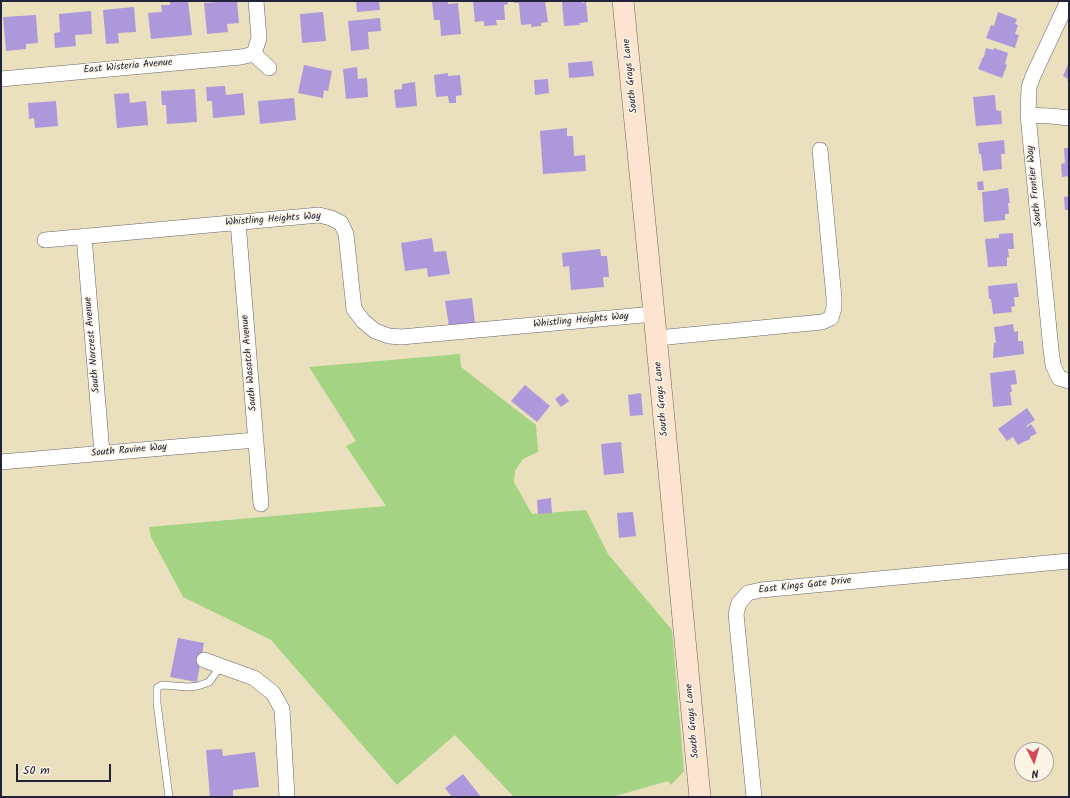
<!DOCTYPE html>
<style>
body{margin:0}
#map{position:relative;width:1070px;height:798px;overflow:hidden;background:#ebe0bd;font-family:Kalam,sans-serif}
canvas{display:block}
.frame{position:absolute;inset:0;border:2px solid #22223b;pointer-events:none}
.north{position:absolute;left:1014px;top:742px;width:40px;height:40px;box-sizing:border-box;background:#fcf5e5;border:1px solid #a5a1a1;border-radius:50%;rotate:175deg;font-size:11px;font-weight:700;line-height:16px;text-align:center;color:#22223b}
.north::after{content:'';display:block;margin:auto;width:14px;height:18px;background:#d1495b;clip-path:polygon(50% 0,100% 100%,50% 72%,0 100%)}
.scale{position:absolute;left:16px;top:764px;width:95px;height:18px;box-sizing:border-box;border:2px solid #22223b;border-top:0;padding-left:5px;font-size:12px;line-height:14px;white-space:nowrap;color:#22223b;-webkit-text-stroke:3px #fcf5e5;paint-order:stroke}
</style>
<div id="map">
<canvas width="1070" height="798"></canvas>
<div class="frame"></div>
<div class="north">N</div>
<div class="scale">50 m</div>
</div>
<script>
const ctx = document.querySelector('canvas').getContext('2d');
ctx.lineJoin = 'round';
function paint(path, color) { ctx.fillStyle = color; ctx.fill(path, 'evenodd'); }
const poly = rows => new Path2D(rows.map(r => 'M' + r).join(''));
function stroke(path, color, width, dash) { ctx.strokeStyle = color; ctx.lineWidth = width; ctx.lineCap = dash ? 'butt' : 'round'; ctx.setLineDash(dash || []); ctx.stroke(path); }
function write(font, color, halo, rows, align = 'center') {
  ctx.font = font + ' Kalam,sans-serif'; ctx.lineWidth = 3; ctx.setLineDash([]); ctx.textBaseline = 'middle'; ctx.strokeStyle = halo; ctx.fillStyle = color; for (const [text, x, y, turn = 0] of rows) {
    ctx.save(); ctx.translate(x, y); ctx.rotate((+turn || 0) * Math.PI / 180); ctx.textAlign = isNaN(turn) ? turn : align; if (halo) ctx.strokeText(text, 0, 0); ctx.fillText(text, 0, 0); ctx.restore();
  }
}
paint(poly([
 [460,354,461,367,536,425,538,452,523,459,515,471,514,482,532,514,586,510,608,554,672,630,684,771,671,785,668,781,612,797,514,797,455,735,397,785,271,640,183,597,151,537,149,527,386,506,346,446,356,441,309,367]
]), '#a4d483');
paint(poly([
 [170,1,188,1,192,35,151,39,148,13,162,12,161,5,170,5],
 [232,1,237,1,239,23,227,24,228,32,207,34,204,3],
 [356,1,379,1,380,10,357,12],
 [432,1,448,1,448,4,458,3,461,34,441,36,440,20,434,20],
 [473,1,508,1,508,4,504,5,505,20,496,20,497,25,484,26,484,21,475,22],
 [514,1,545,1,548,22,541,23,541,26,531,27,531,24,521,25,519,3,514,3],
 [562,1,582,1,582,3,586,2,588,22,579,23,580,25,564,26],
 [134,7,136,32,118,33,119,43,106,44,103,10],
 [91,11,92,34,75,35,76,46,55,48,54,33,60,32,59,14],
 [323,12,326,41,302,43,300,14],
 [998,12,1017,19,1015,24,1018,25,1015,34,1019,35,1015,48,986,38,991,25,994,26],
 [36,15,38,43,26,44,26,49,6,51,3,17],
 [380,18,381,31,368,32,369,49,351,51,348,21],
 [986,48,993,50,994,48,1008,53,1005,64,1007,65,1002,78,978,69,983,57,984,57],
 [592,61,594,76,569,78,568,63],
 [1069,62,1069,82,1067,81,1068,79,1063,76],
 [304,65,332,71,328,91,324,90,323,98,298,93],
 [357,67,358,79,367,78,368,97,346,99,343,69],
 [448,73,448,76,460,75,462,95,456,96,456,103,449,103,448,96,436,97,434,75],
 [548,79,549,93,535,95,534,80],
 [415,82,417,106,396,108,394,90,402,89,402,84],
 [225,86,226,95,243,93,245,115,213,118,212,101,207,101,206,87],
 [195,89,197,122,167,124,166,105,162,105,161,91],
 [129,93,130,103,146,101,148,125,117,128,114,94],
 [995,95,996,110,1001,111,1002,124,976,126,973,97],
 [294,98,296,120,260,124,258,101],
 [56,101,58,126,35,128,34,118,29,119,28,103],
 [567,128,567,136,573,136,574,156,585,155,586,171,543,174,540,131],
 [1004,140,1005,154,1001,154,1002,169,983,171,981,154,979,154,978,143],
 [1064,148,1069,148,1069,176,1062,177,1061,164,1065,163],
 [983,181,984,190,978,190,977,182],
 [1008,188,1010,203,1008,203,1009,214,1005,214,1005,220,984,222,982,192,999,190,999,189],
 [1069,196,1069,210,1065,210,1064,197],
 [1013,233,1014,249,1008,249,1009,257,1007,257,1007,266,988,267,985,239,999,238,999,234],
 [432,238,434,252,446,251,450,274,428,277,427,268,405,271,401,243],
 [600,249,601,256,607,256,609,277,603,277,604,287,571,290,569,266,563,267,562,253],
 [1017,283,1019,297,1014,297,1015,306,1011,307,1012,312,993,314,991,299,989,299,988,286],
 [472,298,475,323,449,326,445,301],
 [1013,324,1014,332,1018,331,1018,341,1023,341,1024,354,993,358,994,343,996,343,994,327,1003,326,1006,325],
 [1015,370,1017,384,1010,385,1010,386,1011,385,1012,392,1010,392,1012,405,993,407,990,373],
 [525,385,550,406,537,422,511,401],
 [563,393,569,401,561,407,555,399],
 [641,393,643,415,630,416,628,395],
 [1027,408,1035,420,1026,426,1027,427,1031,424,1037,433,1030,437,1030,439,1026,441,1025,441,1018,445,1013,437,1007,441,998,429],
 [621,442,624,473,604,475,601,444],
 [551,498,552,513,538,514,537,500],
 [633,512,636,536,619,538,617,513],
 [178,638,204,643,197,682,170,677],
 [222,749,223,756,255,752,259,787,233,790,233,797,210,797,206,750],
 [463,774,481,797,452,797,445,788]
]), '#ac98da');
const lane = poly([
 [169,797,157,703,157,688,162,685,188,687,198,686,209,682,221,666]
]);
const street = poly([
 [1068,1,1033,76,1029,87,1028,115,1051,350,1053,365,1059,378,1069,381],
 [254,54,259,38,256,1],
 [254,54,269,68],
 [1,79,241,57,254,54],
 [1028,115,1050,116,1069,118],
 [238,222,261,504],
 [84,236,102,453],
 [45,240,319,215,331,218,341,223,346,234,354,309,363,321,375,331,389,336,401,337,654,314],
 [657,338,822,322,831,318,834,308,834,298,820,150],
 [1,462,256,440],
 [204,660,254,678,273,693,282,709,287,797],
 [754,797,736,614,739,603,748,593,761,590,1069,561]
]);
const secondary = poly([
 [623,1,654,314,700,797]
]);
stroke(lane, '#686468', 8);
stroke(street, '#686468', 16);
stroke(secondary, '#686468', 22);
stroke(lane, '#fff', 7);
stroke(street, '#fff', 15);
stroke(secondary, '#fde4d1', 21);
write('10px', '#22223b', '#fcf5e5', [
 ["East Wisteria Avenue",128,67,-5],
 ["South Grays Lane",631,76,-96],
 ["South Frontier Way",1035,186,-96],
 ["Whistling Heights Way",273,220,-4],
 ["Whistling Heights Way",581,321,-5],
 ["South Norcrest Avenue",93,345,-95],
 ["South Wasatch Avenue",250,363,-95],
 ["South Grays Lane",662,399,-95],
 ["South Ravine Way",129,451,-5],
 ["East Kings Gate Drive",805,586,-6],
 ["South Grays Lane",693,721,-95]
]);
</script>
